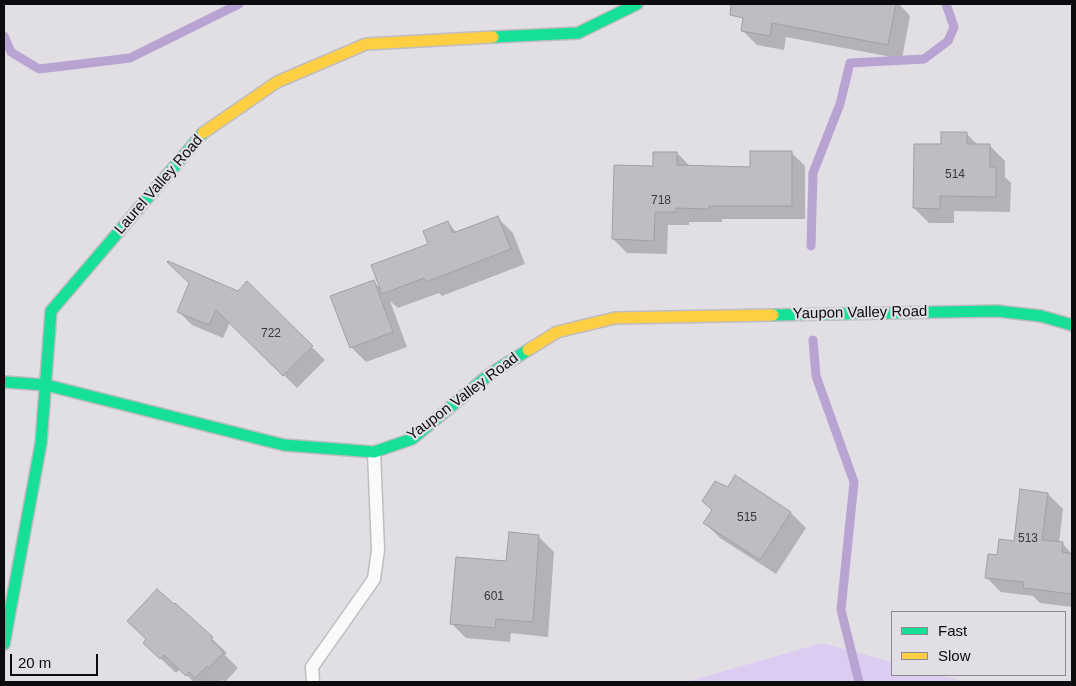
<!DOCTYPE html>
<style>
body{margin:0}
#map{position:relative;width:1076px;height:686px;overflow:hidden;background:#e1dfe4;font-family:Arial,sans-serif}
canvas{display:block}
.frame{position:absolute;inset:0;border:5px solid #0c0b0d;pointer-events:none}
.legend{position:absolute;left:891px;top:611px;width:175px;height:65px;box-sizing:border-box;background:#e1dee5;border:1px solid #8c8a8f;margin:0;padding:6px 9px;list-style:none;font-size:15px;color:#0c0b0d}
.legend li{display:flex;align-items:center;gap:10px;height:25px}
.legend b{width:25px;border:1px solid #8c8a8f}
.scale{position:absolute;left:10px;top:654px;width:88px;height:22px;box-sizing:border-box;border:2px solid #0c0b0d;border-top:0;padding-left:6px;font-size:15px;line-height:18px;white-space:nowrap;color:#0c0b0d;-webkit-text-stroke:4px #e1dee5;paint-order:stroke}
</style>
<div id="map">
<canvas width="1076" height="686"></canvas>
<div class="frame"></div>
<ul class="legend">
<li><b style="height:6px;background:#16e098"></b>Fast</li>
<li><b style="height:6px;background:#ffcf43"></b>Slow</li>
</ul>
<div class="scale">20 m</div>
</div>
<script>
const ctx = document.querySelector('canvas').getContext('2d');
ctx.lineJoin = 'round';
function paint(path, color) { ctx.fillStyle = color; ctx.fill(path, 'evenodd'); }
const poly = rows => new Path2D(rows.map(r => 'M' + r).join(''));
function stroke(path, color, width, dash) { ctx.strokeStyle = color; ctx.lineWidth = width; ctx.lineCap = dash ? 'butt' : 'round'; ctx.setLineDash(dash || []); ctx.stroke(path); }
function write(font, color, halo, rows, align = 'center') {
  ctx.font = font + ' Arial,sans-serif'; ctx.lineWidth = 4.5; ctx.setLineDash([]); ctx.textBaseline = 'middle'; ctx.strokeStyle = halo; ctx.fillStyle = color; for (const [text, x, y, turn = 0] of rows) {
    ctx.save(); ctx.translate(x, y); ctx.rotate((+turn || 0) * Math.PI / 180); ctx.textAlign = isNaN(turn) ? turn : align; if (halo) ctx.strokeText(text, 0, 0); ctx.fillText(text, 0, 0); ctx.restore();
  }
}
paint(poly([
 [822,643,892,662,892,675,939,675,966,682,686,682]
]), '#dcccf1');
paint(poly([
 [747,4,899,4,910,16,902,59,786,37,784,50,757,45,742,30],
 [966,133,978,145,990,146,1005,161,1005,177,1011,183,1010,212,954,211,954,223,929,223,914,208,942,145],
 [791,152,805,166,805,219,722,219,722,222,689,222,689,225,668,225,667,254,627,253,613,239,654,167,677,153,690,166,751,168],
 [498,218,513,233,525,264,442,296,439,293,398,308,390,301,407,347,366,362,351,347,373,281,381,289,429,244,448,223,457,233],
 [248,283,325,360,297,388,230,322,223,338,192,325,178,311,239,292],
 [736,477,791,513,806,528,776,574,720,538,705,523],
 [1048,494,1063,509,1059,543,1062,543,1072,554,1072,607,1040,603,1033,596,1001,592,986,577,998,556,1015,542],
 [539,537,554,552,548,637,511,633,510,642,466,638,451,623,507,563],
 [176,605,227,653,225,655,238,668,225,682,222,680,220,682,194,682,180,669,176,673,159,657]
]), '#0003');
stroke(poly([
 [4,36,11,52,39,69,130,58,239,4],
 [811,246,813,173,840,104,850,63,924,59,948,41,954,27,946,4],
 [813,340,816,376,854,482,841,610,859,682]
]), '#b8a3d2', 9);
const building = poly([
 [731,4,896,4,888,45,772,23,770,36,741,31,743,18,730,15,731,4],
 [941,132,967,132,967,144,990,144,990,167,996,167,996,197,940,196,940,209,913,208,914,144,941,144,941,132],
 [750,151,792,151,792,206,709,206,709,209,676,208,676,212,655,212,654,241,612,239,614,165,653,166,653,152,677,152,677,165,750,167,750,151],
 [498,216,511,249,426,282,424,278,382,294,371,265,428,244,423,231,448,221,453,233,498,216],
 [168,261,238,291,247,281,313,346,283,376,216,310,209,325,177,312,189,283,167,262,168,261],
 [374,280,393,332,350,348,330,296,374,280],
 [735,475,791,512,760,560,703,523,712,510,702,501,715,481,728,487,735,475],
 [1020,489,1048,493,1042,540,1063,542,1062,552,1072,554,1072,594,1023,588,1024,582,985,578,988,554,997,555,999,539,1014,541,1020,489],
 [509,532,539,535,533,622,496,619,495,628,450,624,456,557,506,561,509,532],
 [157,589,174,604,175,603,213,637,211,640,224,652,209,668,207,666,195,678,189,672,186,676,164,655,160,659,143,643,146,639,127,621,157,589]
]);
paint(building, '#bfbdc1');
stroke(building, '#a09fa2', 1);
const lane = poly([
 [313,682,312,667,374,579,378,550,374,452]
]);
const fast = poly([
 [493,37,578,33,637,4],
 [773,315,997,311,1041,316,1072,325],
 [4,382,46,385,284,445,374,452,412,439,490,374,528,350],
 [4,644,41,443,51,311,203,133]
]);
const slow = poly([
 [203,133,277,82,366,44,493,37],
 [528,350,557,332,615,318,773,315]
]);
stroke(lane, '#bebcc0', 15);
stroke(fast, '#bebcc0', 14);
stroke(slow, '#bebcc0', 14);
stroke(lane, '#fafafb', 12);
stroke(fast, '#16e098', 11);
stroke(slow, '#ffcf43', 11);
write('12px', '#39383a', null, [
 ["514",955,175],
 ["718",661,201],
 ["722",271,334],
 ["515",747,518],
 ["513",1028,539],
 ["601",494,597]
]);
write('15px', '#0c0b0d', '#e1dee5', [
 ["Laurel Valley Road",159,185,-49],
 ["Yaupon Valley Road",860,313,-1],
 ["Yaupon Valley Road",463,397,-37]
]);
</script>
